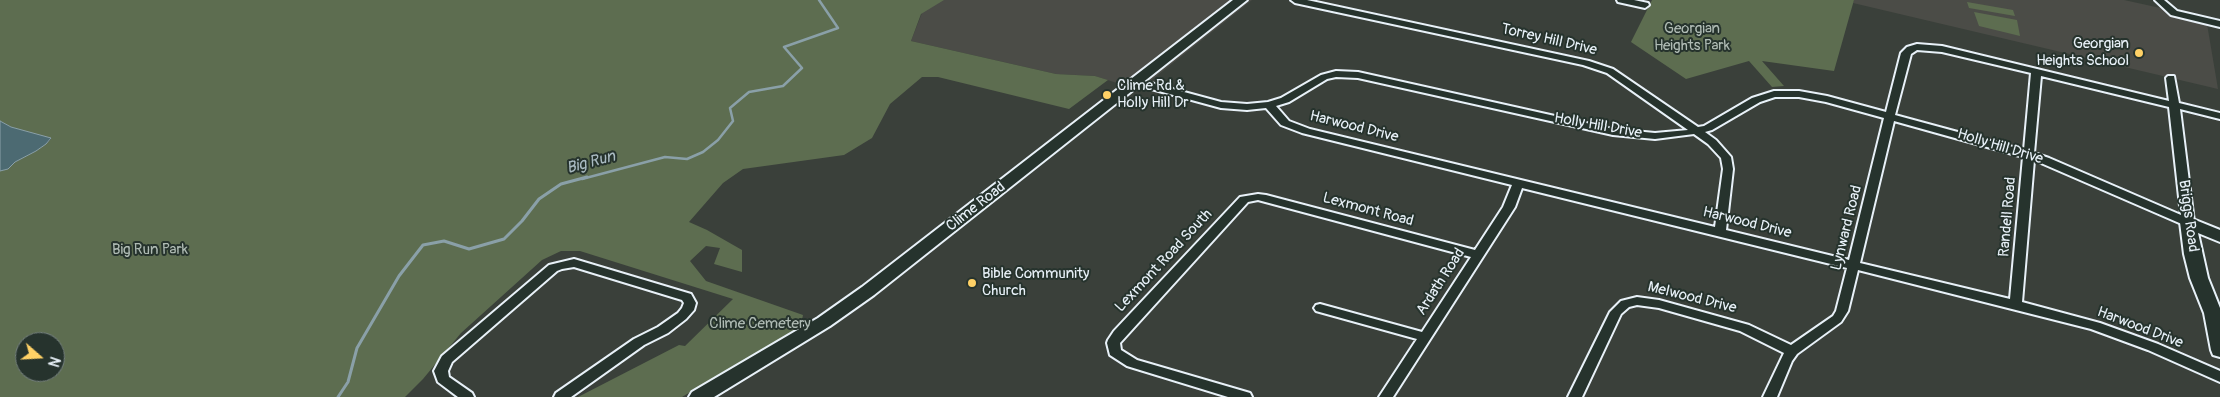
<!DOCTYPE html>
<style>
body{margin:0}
#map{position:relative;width:2220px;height:397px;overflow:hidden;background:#3a403a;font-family:Pangolin,sans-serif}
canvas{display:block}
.north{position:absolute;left:15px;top:332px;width:50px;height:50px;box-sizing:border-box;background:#26332d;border:1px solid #747f7e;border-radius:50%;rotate:109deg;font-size:14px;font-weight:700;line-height:20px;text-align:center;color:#e8f1f8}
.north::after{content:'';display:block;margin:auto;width:18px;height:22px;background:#ffd166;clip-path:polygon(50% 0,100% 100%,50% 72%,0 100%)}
</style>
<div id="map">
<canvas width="2220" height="397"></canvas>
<div class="north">N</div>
</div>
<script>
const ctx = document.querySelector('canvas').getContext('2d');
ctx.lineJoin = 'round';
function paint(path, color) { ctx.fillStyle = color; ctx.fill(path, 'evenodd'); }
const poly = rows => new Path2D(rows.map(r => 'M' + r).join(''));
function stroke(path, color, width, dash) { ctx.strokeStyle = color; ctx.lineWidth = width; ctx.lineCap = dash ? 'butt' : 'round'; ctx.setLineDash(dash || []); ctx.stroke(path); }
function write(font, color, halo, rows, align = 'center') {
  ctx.font = font + ' Pangolin,sans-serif'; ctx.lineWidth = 4; ctx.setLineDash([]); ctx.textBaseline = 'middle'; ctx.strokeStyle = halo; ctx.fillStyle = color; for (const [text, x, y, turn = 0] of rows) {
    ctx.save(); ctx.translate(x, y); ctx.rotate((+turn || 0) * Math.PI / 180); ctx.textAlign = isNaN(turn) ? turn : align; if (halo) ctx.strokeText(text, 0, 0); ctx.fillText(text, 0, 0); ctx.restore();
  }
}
paint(poly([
 [927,0,1252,0,1139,90,1095,76,1056,74,911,41],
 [1854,0,2124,0,2206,18,2218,89,1853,3]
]), '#4b4c47');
paint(poly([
 [0,0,944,0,921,14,911,41,1056,74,1095,76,1108,80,1069,109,938,77,922,77,890,104,872,138,844,155,743,169,723,183,689,222,707,230,742,250,742,272,714,264,720,248,706,246,690,261,706,281,803,315,802,320,808,322,682,397,578,397,679,345,685,346,733,299,580,251,561,251,542,260,461,333,423,379,405,397,0,397,0,171,8,169,15,162,36,151,46,144,51,139,11,127,0,121],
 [25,342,55,342,55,372,25,372],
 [1652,0,1854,0,1834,71,1762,61,1784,86,1772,87,1749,61,1686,79,1631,42],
 [1967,2,2013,10,2015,16,1969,8],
 [1974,12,2017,20,2020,36,1979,26]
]), '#5d6d50');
const water = poly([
 [0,121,11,127,51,138,46,144,36,151,15,162,8,169,0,171,0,121]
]);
paint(water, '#4c6a72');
stroke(water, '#8aa0a8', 1);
stroke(poly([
 [582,179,665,157,687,159,703,152,718,140,733,121,730,108,749,92,783,86,802,68,784,47,838,28,819,0]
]), '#8aa0a8', 2.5);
stroke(poly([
 [338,397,348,382,357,348,399,276,423,245,444,241,469,249,504,239,522,221,539,199,561,184,587,177]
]), '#8aa0a8', 3);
const street = poly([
 [1291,0,1307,0,1589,61,1613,69,1698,127,1704,126,1752,98,1774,91,1799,91,1827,96,1886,112,1901,53,1907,47,1917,44,1942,46,2169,101,2166,78,2168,76,2174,76,2179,103,2220,113,2220,119,2180,109,2194,222,2192,225,2184,225,2034,160,2022,302,2100,323,2158,344,2220,371,2220,382,2148,350,2091,329,1858,270,1848,311,1841,322,1797,354,1792,361,1777,397,1763,397,1784,353,1740,331,1659,308,1637,305,1629,307,1621,314,1582,397,1568,397,1610,312,1621,301,1637,297,1659,300,1749,325,1791,345,1833,316,1836,311,1847,268,1522,188,1515,207,1393,397,1379,397,1417,339,1316,311,1314,308,1316,305,1320,304,1422,332,1471,257,1258,200,1248,202,1120,343,1121,350,1137,360,1250,393,1252,397,1228,397,1127,366,1110,355,1107,343,1108,340,1114,331,1240,197,1258,194,1266,195,1475,250,1503,207,1512,185,1302,133,1281,125,1266,108,1247,110,1221,108,1133,84,1131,82,1133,80,1136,79,1221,102,1247,104,1268,102,1281,98,1321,75,1336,71,1358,72,1613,129,1655,133,1688,130,1607,73,1583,65,1295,3,1291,0],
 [1917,50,1942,52,2031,73,2024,150,1895,115,1911,54,1917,50],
 [2041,76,2169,107,2181,215,2049,158,2034,153,2041,76],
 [1336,77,1358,78,1613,135,1655,139,1694,134,1708,144,1721,158,1723,169,1715,227,1310,129,1289,121,1276,106,1289,102,1327,79,1336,77],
 [1775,97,1799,97,1826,102,1884,118,1849,260,1726,230,1733,169,1731,157,1716,140,1705,132,1712,130,1760,102,1775,97],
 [1894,121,2023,157,2010,299,1860,263,1894,121],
 [1617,0,1634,0,1648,3,1649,5,1645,8,1618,2,1617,0],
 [2155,0,2164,0,2177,11,2220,21,2220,27,2171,15,2155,0],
 [574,259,691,294,696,303,694,310,686,319,668,333,644,345,571,397,554,397,556,393,634,339,658,327,678,313,682,308,684,303,682,300,574,267,562,269,557,271,452,362,448,371,449,377,472,393,474,397,458,397,438,382,434,371,442,356,549,265,574,259]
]);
const secondary = poly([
 [1233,0,1247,0,874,295,830,326,714,397,689,397,692,392,818,318,862,287,1233,0],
 [2188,217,2220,230,2220,242,2198,233,2208,278,2220,308,2220,357,2213,355,2211,350,2204,313,2190,278,2184,254,2180,222,2182,218,2188,217]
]);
stroke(street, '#e8f1f8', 4);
stroke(secondary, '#e8f1f8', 4);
paint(street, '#26332d');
paint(secondary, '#26332d');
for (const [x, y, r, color] of [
 [2139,53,5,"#ffd166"],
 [1107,95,5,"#ffd166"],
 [972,283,5,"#ffd166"]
]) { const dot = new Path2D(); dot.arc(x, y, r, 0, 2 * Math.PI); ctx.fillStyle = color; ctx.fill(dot); stroke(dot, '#26332d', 2); }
write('15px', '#b0bcb5', '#26332d', [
 ["Georgian",1692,29],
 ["Heights Park",1692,46],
 ["Big Run Park",150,250],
 ["Clime Cemetery",760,324]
]);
write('15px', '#e8f1f8', '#26332d', [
 ["Torrey Hill Drive",1549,40,13],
 ["Holly Hill Drive",1598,126,10],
 ["Harwood Drive",1354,127,14],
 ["Holly Hill Drive",2000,147,17],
 ["Clime Road",976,207,-38],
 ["Lexmont Road",1368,210,15],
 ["Briggs Road",2188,216,82],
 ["Randell Road",2008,217,-85],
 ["Harwood Drive",1747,223,14],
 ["Lynward Road",1847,228,-76],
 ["Lexmont Road South",1164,261,-47],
 ["Ardath Road",1441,282,-57],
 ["Melwood Drive",1692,298,14],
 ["Harwood Drive",2140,328,21]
]);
write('15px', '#e8f1f8', '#26332d', [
 ["Georgian",2129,44,"right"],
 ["Heights School",2129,61,"right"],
 ["Clime Rd &",1117,86],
 ["Holly Hill Dr",1117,103],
 ["Bible Community",982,274],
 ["Church",982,291]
], 'left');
write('italic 16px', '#aabbc2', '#26332d', [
 ["Big Run",591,163,-15]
]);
</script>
